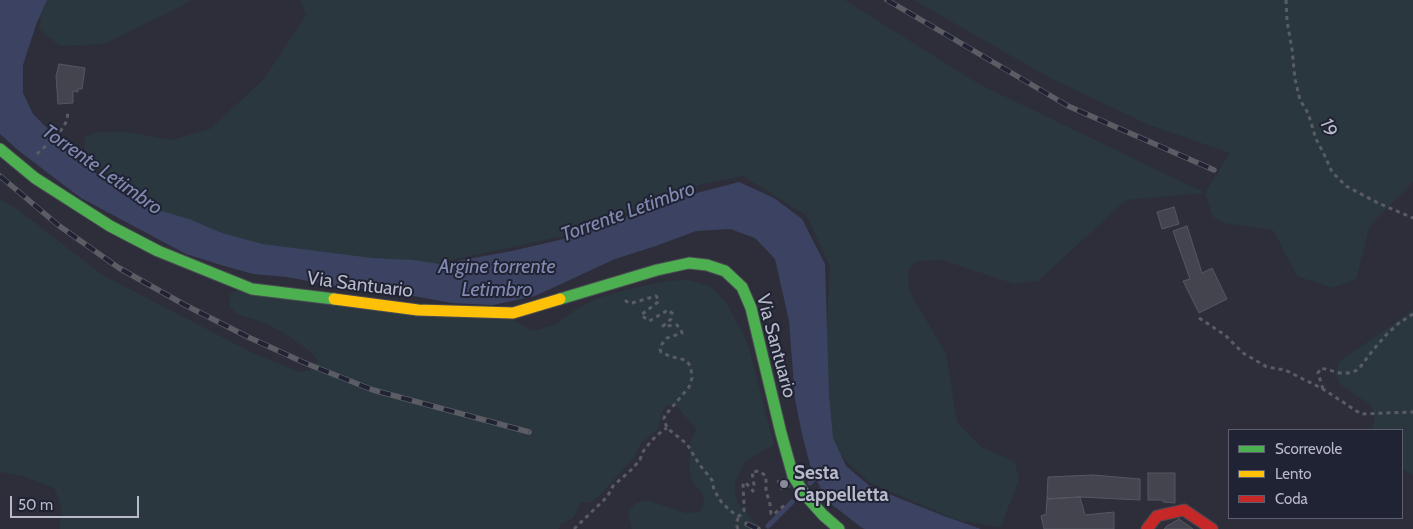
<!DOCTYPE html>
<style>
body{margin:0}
#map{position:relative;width:1413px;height:529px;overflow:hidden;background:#2d2e39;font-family:Cabin,sans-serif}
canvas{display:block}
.legend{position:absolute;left:1228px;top:429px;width:175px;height:90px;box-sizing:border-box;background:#202334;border:1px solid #5d5f70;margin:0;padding:6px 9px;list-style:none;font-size:15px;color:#b8bac9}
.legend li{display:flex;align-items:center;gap:10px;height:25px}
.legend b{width:25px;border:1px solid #5d5f70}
.scale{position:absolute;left:10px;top:496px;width:129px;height:22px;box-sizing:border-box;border:2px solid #b8bac9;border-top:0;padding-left:6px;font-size:15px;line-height:18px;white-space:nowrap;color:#b8bac9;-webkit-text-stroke:4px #202334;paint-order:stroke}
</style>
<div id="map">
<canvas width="1413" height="529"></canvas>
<ul class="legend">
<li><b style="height:6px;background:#4caf50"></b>Scorrevole</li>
<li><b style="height:6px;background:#ffc107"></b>Lento</li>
<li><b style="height:6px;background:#c62828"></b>Coda</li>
</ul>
<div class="scale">50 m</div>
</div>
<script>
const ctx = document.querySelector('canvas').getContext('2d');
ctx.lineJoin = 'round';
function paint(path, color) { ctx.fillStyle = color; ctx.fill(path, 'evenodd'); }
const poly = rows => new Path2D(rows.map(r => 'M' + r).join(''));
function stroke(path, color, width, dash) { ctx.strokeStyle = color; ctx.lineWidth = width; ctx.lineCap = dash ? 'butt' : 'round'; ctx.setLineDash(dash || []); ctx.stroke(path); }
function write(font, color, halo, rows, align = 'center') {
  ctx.font = font + ' Cabin,sans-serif'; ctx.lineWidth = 4; ctx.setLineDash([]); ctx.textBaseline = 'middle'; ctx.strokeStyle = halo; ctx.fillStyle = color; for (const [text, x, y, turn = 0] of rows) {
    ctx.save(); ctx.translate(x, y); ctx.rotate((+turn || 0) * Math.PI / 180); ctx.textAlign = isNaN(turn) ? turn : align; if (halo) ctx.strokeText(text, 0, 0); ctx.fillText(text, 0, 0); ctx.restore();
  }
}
paint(poly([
 [44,0,192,0,182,6,104,44,60,46,39,29],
 [300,0,845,0,977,83,1205,193,1230,153,1149,125,1050,78,914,0,1413,0,1413,182,1370,225,1356,279,1332,288,1297,276,1273,230,1224,223,1213,217,1205,193,1126,200,1038,281,1014,284,942,260,917,261,908,270,909,291,946,354,957,422,981,447,1015,462,1019,479,1001,527,957,520,870,483,833,448,826,351,830,266,806,215,743,176,684,188,675,194,568,235,428,265,244,243,153,212,106,175,85,152,85,137,99,132,127,132,170,140,210,129,264,79,306,15],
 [0,199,17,209,104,276,257,355,300,372,310,370,318,361,311,352,282,332,260,321,238,315,230,307,229,295,238,290,512,319,532,331,555,325,575,310,595,299,625,290,667,281,688,280,710,286,725,301,742,332,749,348,774,445,745,461,735,482,735,493,737,502,750,518,762,529,632,529,628,511,636,503,647,500,686,513,699,512,702,508,704,497,702,492,694,484,691,479,689,462,691,439,697,429,673,403,664,408,658,429,641,443,634,457,604,491,592,502,581,502,574,517,560,525,558,529,60,529,61,508,58,497,54,488,23,476,0,472],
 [1413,310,1413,475,1402,468,1402,430,1372,430,1375,416,1371,405,1341,385,1335,373,1339,362]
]), '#2a373f');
paint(poly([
 [0,0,47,0,36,25,23,65,23,93,33,114,79,160,122,194,151,208,189,219,222,233,262,244,372,258,412,260,441,264,512,251,568,238,674,199,739,182,774,198,802,219,825,264,829,394,833,438,846,466,871,487,944,516,981,529,865,529,862,528,826,500,810,465,802,434,795,399,789,321,775,259,755,238,730,229,696,231,656,246,615,259,535,296,493,305,452,303,397,293,340,287,287,277,253,274,221,265,186,254,81,198,19,151,0,134]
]), '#3c4362');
stroke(poly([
 [810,483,820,473],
 [768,526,792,502]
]), '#3c4362', 5);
const building = poly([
 [59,64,85,68,82,89,78,89,78,92,73,91,73,103,58,104,56,76,59,64],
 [1174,207,1179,224,1162,229,1157,212,1174,207],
 [1187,226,1202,273,1212,268,1227,299,1199,313,1183,281,1190,279,1173,231,1187,226],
 [1148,473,1175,473,1175,503,1163,502,1163,500,1148,500,1148,473],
 [1093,475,1140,479,1140,500,1080,497,1047,499,1048,477,1093,475],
 [787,478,790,487,781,490,777,481,787,478],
 [1080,497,1085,515,1114,512,1114,529,1044,529,1041,516,1046,514,1047,499,1080,497],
 [1179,519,1193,529,1164,529,1167,526,1179,519]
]);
paint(building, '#43444e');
stroke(building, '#555761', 1);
const fast = poly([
 [0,149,35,178,110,226,158,251,252,289,334,299],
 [560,299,657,270,689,263,707,265,725,271,742,287,751,308,781,433,793,476,806,496,823,515,839,529]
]);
const slow = poly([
 [334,299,418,310,513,313,560,299]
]);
const jam = poly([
 [1147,529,1157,516,1184,510,1212,529]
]);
stroke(fast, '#4a4b53', 13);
stroke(slow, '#4a4b53', 13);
stroke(jam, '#4a4b53', 13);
stroke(poly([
 [1286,0,1287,21,1292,49,1295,79,1300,100,1308,113,1316,139,1324,154,1332,172,1346,186,1378,203,1413,218],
 [37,154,52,140,63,128,67,120,68,111],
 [627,300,626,301,629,303,632,303,656,296,659,300,658,302,641,315,649,321,651,320,668,310,672,313,672,316,671,319,663,326,677,325,681,330,682,333,667,338,662,344,660,349,661,352,669,356,685,360,689,364,691,369,692,378,689,387,669,411,665,414,664,419,667,428,687,444,699,464,712,480,714,490,722,503,732,512,739,516,742,514,744,511,744,505,743,483,746,483,753,491,754,485,752,472,759,471,766,476,766,491,770,504,771,514,774,514,787,503],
 [1199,318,1225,335,1243,353,1267,367,1285,370,1323,389,1361,414,1413,412],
 [1323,389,1318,373,1321,368,1340,373,1348,373,1358,370,1373,350,1386,335,1399,323,1413,314],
 [574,529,607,497,613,486,631,470,640,460,642,453,652,440,662,431,667,428],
 [738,529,736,524,739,516]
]), '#5a5c64', 3, [4, 4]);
stroke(fast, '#4caf50', 11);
stroke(slow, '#ffc107', 11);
stroke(jam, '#c62828', 11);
const rail = poly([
 [887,0,1068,106,1214,170],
 [0,176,58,225,119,268,185,305,248,337,305,363,373,390,529,432],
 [747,524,758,529]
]);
stroke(rail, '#5b5c64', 5.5);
stroke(rail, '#202334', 4, [11]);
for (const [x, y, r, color] of [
 [784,484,5,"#878997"]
]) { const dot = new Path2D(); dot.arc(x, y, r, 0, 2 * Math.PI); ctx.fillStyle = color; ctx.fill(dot); stroke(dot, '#202334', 2); }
write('19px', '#b8bac9', '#202334', [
 ["19",1328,128,69],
 ["Via Santuario",360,285,7],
 ["Via Santuario",776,346,75]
]);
write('bold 19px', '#b8bac9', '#202334', [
 ["Sesta",794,473],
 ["Cappelletta",794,495]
], 'left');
write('italic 20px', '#8189af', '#202334', [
 ["Torrente Letimbro",102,170,35],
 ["Torrente Letimbro",628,212,-20],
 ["Argine torrente",497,267],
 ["Letimbro",497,290]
]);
</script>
